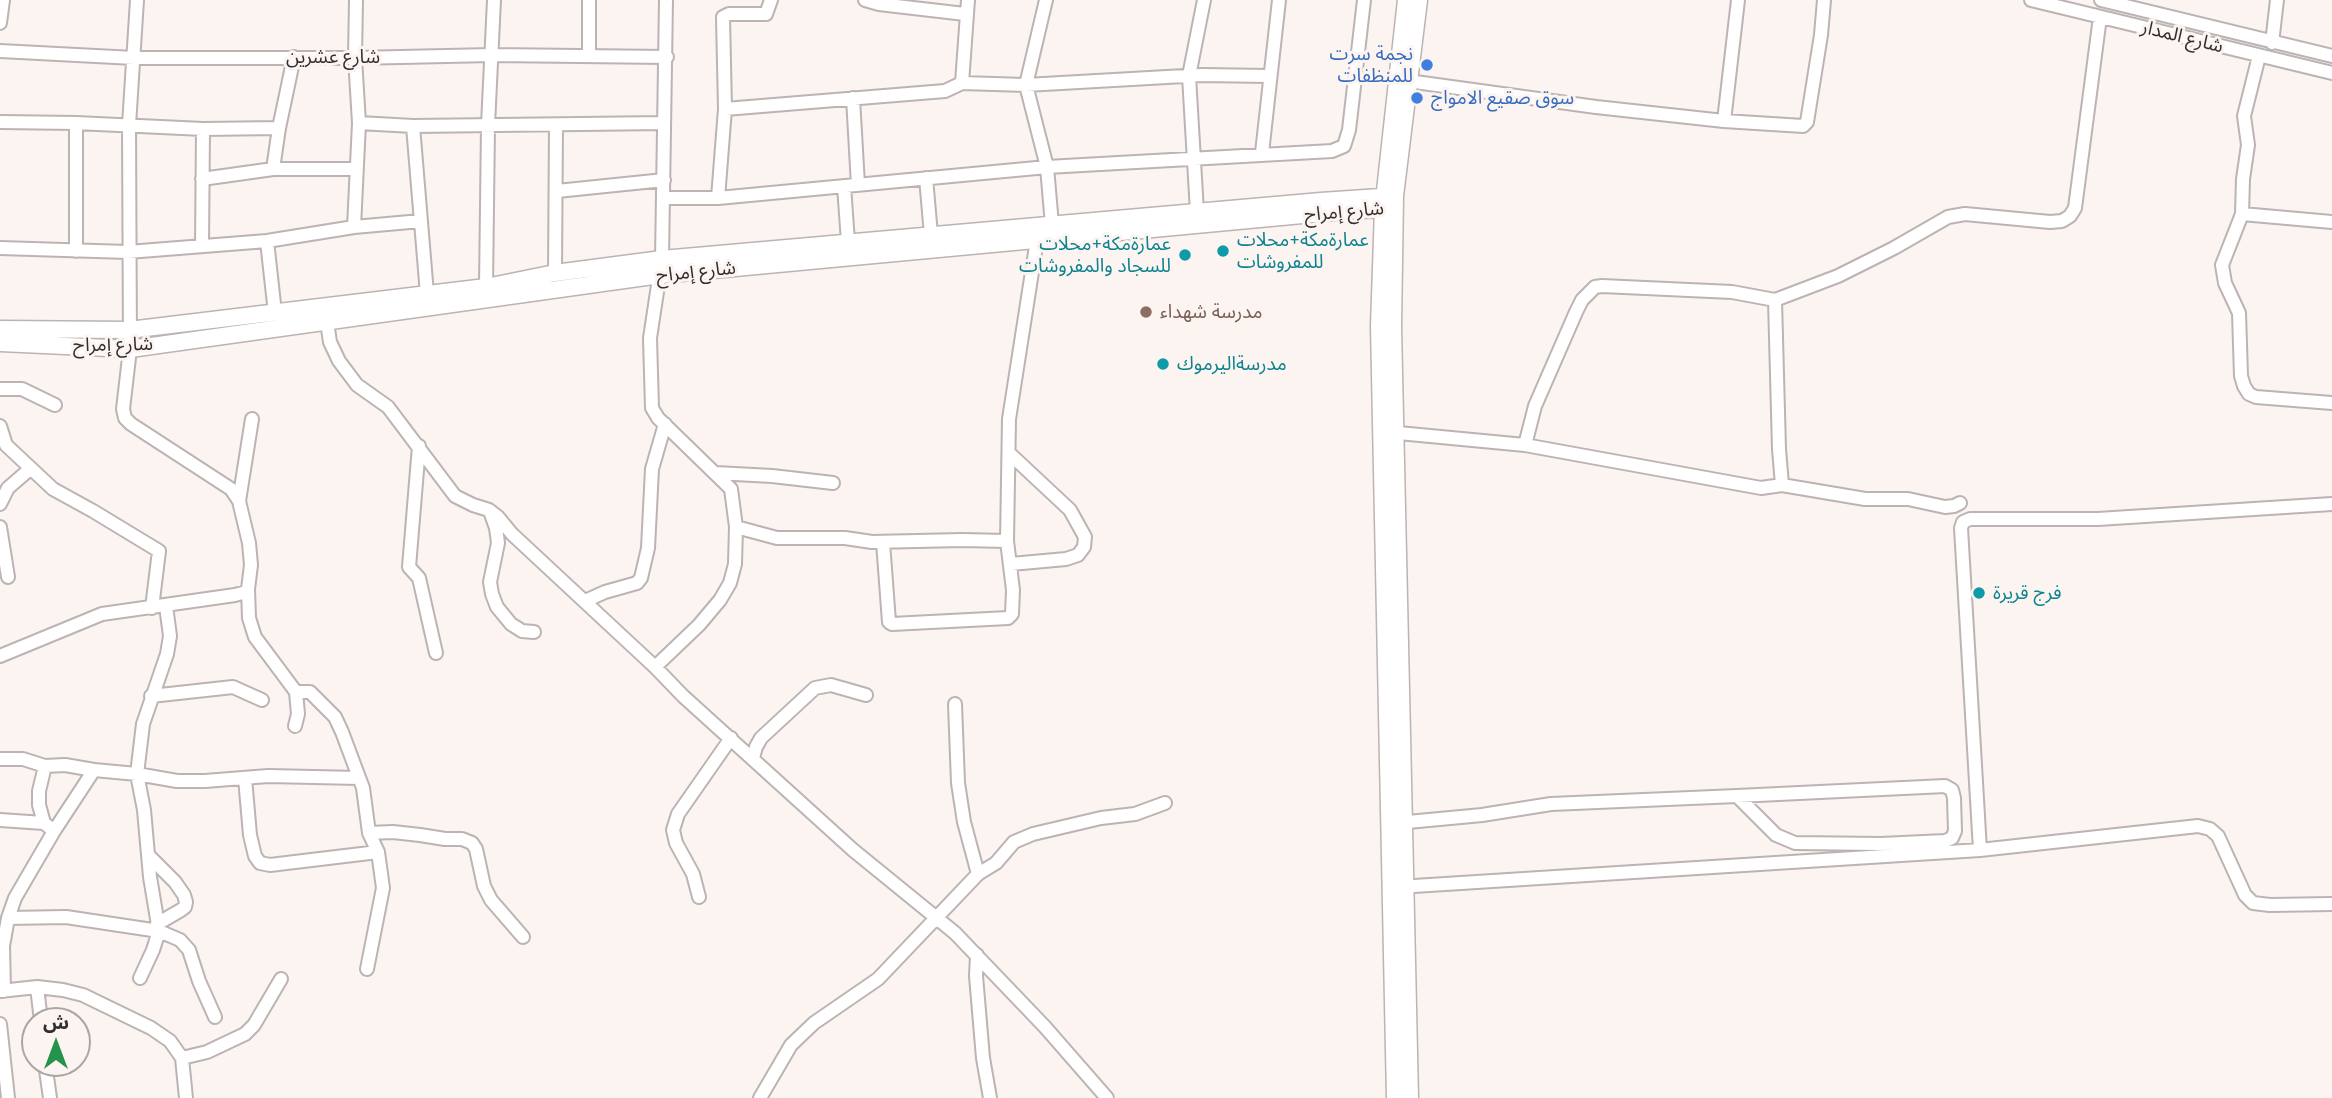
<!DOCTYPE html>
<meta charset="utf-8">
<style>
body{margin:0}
#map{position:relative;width:2332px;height:1098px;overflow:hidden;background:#fbf4f1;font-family:"Roboto Serif","Noto Sans Arabic",serif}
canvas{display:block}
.north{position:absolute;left:21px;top:1007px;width:70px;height:70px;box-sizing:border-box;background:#fbf4f1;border:2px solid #aaa5a3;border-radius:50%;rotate:0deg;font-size:19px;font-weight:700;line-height:28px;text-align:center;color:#312e2d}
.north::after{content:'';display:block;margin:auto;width:24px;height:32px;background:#25934b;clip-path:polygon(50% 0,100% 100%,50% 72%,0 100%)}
</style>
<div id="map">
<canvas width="2332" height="1098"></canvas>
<div class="north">ش</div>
</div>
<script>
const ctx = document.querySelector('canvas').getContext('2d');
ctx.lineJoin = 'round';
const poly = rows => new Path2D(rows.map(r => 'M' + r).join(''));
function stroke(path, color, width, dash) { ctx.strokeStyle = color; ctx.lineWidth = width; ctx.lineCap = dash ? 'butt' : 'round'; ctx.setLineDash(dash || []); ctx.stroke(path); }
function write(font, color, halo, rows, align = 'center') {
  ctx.font = font + ' "Roboto Serif","Noto Sans Arabic",serif'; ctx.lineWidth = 6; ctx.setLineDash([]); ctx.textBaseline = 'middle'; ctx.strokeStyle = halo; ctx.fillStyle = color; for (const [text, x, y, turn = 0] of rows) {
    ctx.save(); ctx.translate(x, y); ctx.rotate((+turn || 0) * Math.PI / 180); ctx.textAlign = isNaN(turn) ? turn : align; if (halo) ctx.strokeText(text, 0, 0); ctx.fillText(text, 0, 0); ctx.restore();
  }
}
const minor = poly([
 [137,0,129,125,130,349,123,409,125,418,131,424,231,489,239,501,249,543,251,565,248,589,249,618,255,637,296,692,310,692,335,717,342,732,363,788,369,833,378,852,383,888,367,969],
 [865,0,879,4,965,14],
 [1046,0,1026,85,1047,167,1052,225],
 [2031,0,2332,73],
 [2101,0,2332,56],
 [0,23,3,0],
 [2272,43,2277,0],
 [0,51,134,58,355,58,492,55,667,57],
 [589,55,589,0],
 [2259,56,2244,116,2248,145,2243,179,2242,214,2222,265,2225,283,2239,313,2241,376,2244,386,2249,394,2256,397,2332,403],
 [1408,81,1596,107,1724,121,1803,126,1807,122,1821,35,1824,0],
 [962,83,968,0],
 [853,98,858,185],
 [725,109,723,17,729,14,766,14,771,0],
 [1724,121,1738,0],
 [0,122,76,123,203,129,279,128],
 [76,123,76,251],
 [359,123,413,126,664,123],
 [413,126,427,294],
 [1262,153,1279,0],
 [273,169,279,128,294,57],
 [926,178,931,235],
 [202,179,273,169,355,169],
 [844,186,848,242],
 [557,191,664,180],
 [664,198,718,198,1047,167,1332,151,1344,146,1349,130,1364,0],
 [718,198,725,109,945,91,962,83,1026,85,1202,75,1269,76],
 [1197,212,1189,76,1204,0],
 [2242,214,2332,222],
 [354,227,359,123,355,58,356,0],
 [267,241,275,313],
 [202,246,203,129],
 [0,248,128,252,267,241,354,227,421,221],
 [555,273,556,125],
 [486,287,488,125,494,0],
 [327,322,330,342,339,361,357,385,388,407,455,496,473,505,489,510,498,517,512,534,655,667,683,696,853,850,955,933,1045,1027,1107,1098],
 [0,389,22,389,55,405],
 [0,426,6,445,53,489,93,511,159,551,152,608],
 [1388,432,1525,445,1761,488,1782,485,1865,499,1908,499,1945,507,1954,506,1960,503],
 [1525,445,1535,406,1576,312,1582,300,1595,287,1602,286,1732,292,1775,300],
 [419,446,409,567,419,578,436,653],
 [1009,453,1070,510,1085,537,1084,547,1078,555,1066,559,1011,564],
 [716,473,772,476,833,483],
 [1782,485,1779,449,1775,300,1838,276,1894,248,1948,217,1965,214,2050,222,2062,221,2070,216,2075,208,2100,17],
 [239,501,252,419],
 [0,504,8,488,30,469],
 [491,514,496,528,498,543,490,582,492,594,497,607,511,624,522,631,534,632],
 [0,527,8,577],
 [736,527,777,538,845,538,872,542,962,540,1007,541],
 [883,542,889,622,892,624,1008,618,1012,614,1013,590,1007,541,1009,419,1037,240],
 [585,601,605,592,637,583,641,578,648,548,652,469,665,424],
 [0,656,102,614,235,595,246,592,248,589],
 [655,667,699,625,720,600,730,583,735,564,736,527,731,489,658,418,652,408,650,338,662,259,666,0],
 [151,696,233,687,262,700],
 [295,726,298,714,296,692],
 [753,758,756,747,761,738,815,688,831,685,866,695],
 [0,759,23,759,45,766],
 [245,778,250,835,255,856,260,863,270,865,378,852],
 [0,820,44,823],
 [1397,823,1482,815,1551,804,1737,796,1945,786,1952,790,1954,798,1955,831,1952,838,1945,841,1881,844,1795,843,1776,835,1737,796],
 [54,831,44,823,39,805,39,791,45,766,65,765,94,770],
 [369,833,393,832,420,835,445,839,462,839,472,843,476,849,484,886,491,900,523,937],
 [1980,850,1961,528,1963,522,1970,519,2098,519,2332,504],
 [149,856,175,882,184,895,186,902,185,907,181,910,157,924],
 [978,874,996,863,1014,842,1033,834,1101,818,1135,814,1165,803],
 [1398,887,1980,850,2198,826,2210,829,2218,836,2245,895,2253,903,2270,905,2332,904],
 [699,897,693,874,676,843,673,830,678,814,731,738],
 [8,918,66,917,159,931,180,940,189,950,199,981,215,1017],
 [977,955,976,976,983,1058,990,1098],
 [140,978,153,950,159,931,150,877,144,810,137,774,143,724,167,654,170,636,166,606],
 [37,987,41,1021],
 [0,991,37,987,63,990,83,995,151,1028,170,1041,182,1058,186,1098],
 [4,991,3,946,8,918,15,898,54,831,94,770,137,774,177,781,205,781,268,776,359,778],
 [0,1024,8,1098],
 [182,1058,207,1052,245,1034,254,1025,281,979],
 [45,1063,50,1098],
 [760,1098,791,1045,814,1023,878,979,978,874,964,822,958,783,955,704]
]);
const major = poly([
 [0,329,129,330,486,287,555,273,662,259,1321,201,1395,196],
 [0,343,130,349,660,275,1356,210,1394,209],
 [1395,1098,1379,326,1383,209,1406,0],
 [1410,1098,1393,327,1395,196,1419,0]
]);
stroke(minor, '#bbb4b2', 16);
stroke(major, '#bbb4b2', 19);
stroke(minor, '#fff', 12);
stroke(major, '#fff', 16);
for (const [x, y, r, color] of [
 [1427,65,7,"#3f7fe0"],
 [1417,98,7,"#3f7fe0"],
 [1223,251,7,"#0f9aa8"],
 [1185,255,7,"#0f9aa8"],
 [1146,312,7,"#8d6e63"],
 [1163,364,7,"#0f9aa8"],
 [1979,593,7,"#0f9aa8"]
]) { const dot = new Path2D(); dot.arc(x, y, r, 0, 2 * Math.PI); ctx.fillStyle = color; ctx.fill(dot); stroke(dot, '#fbf4f1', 2.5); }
write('19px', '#312e2d', '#fbf4f1', [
 ["شارع المدار",2182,37,14],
 ["شارع عشرين",333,57],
 ["شارع إمراح",1344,212,-5],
 ["شارع إمراح",696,272,-6],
 ["شارع إمراح",113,345,-1]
]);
write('19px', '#366cbe', '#fbf4f1', [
 ["نجمة سرت",1413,54],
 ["للمنظفات",1413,76],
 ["سوق صقيع الامواج",1431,98,"left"]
], 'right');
write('19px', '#0d838f', '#fbf4f1', [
 ["عمارةمكة+محلات",1237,240],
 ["للمفروشات",1237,262],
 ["عمارةمكة+محلات",1171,244,"right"],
 ["للسجاد والمفروشات",1171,266,"right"],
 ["مدرسةاليرموك",1177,364],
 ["فرج قريرة",1993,593]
], 'left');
write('19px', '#785e54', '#fbf4f1', [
 ["مدرسة شهداء",1160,312]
], 'left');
</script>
